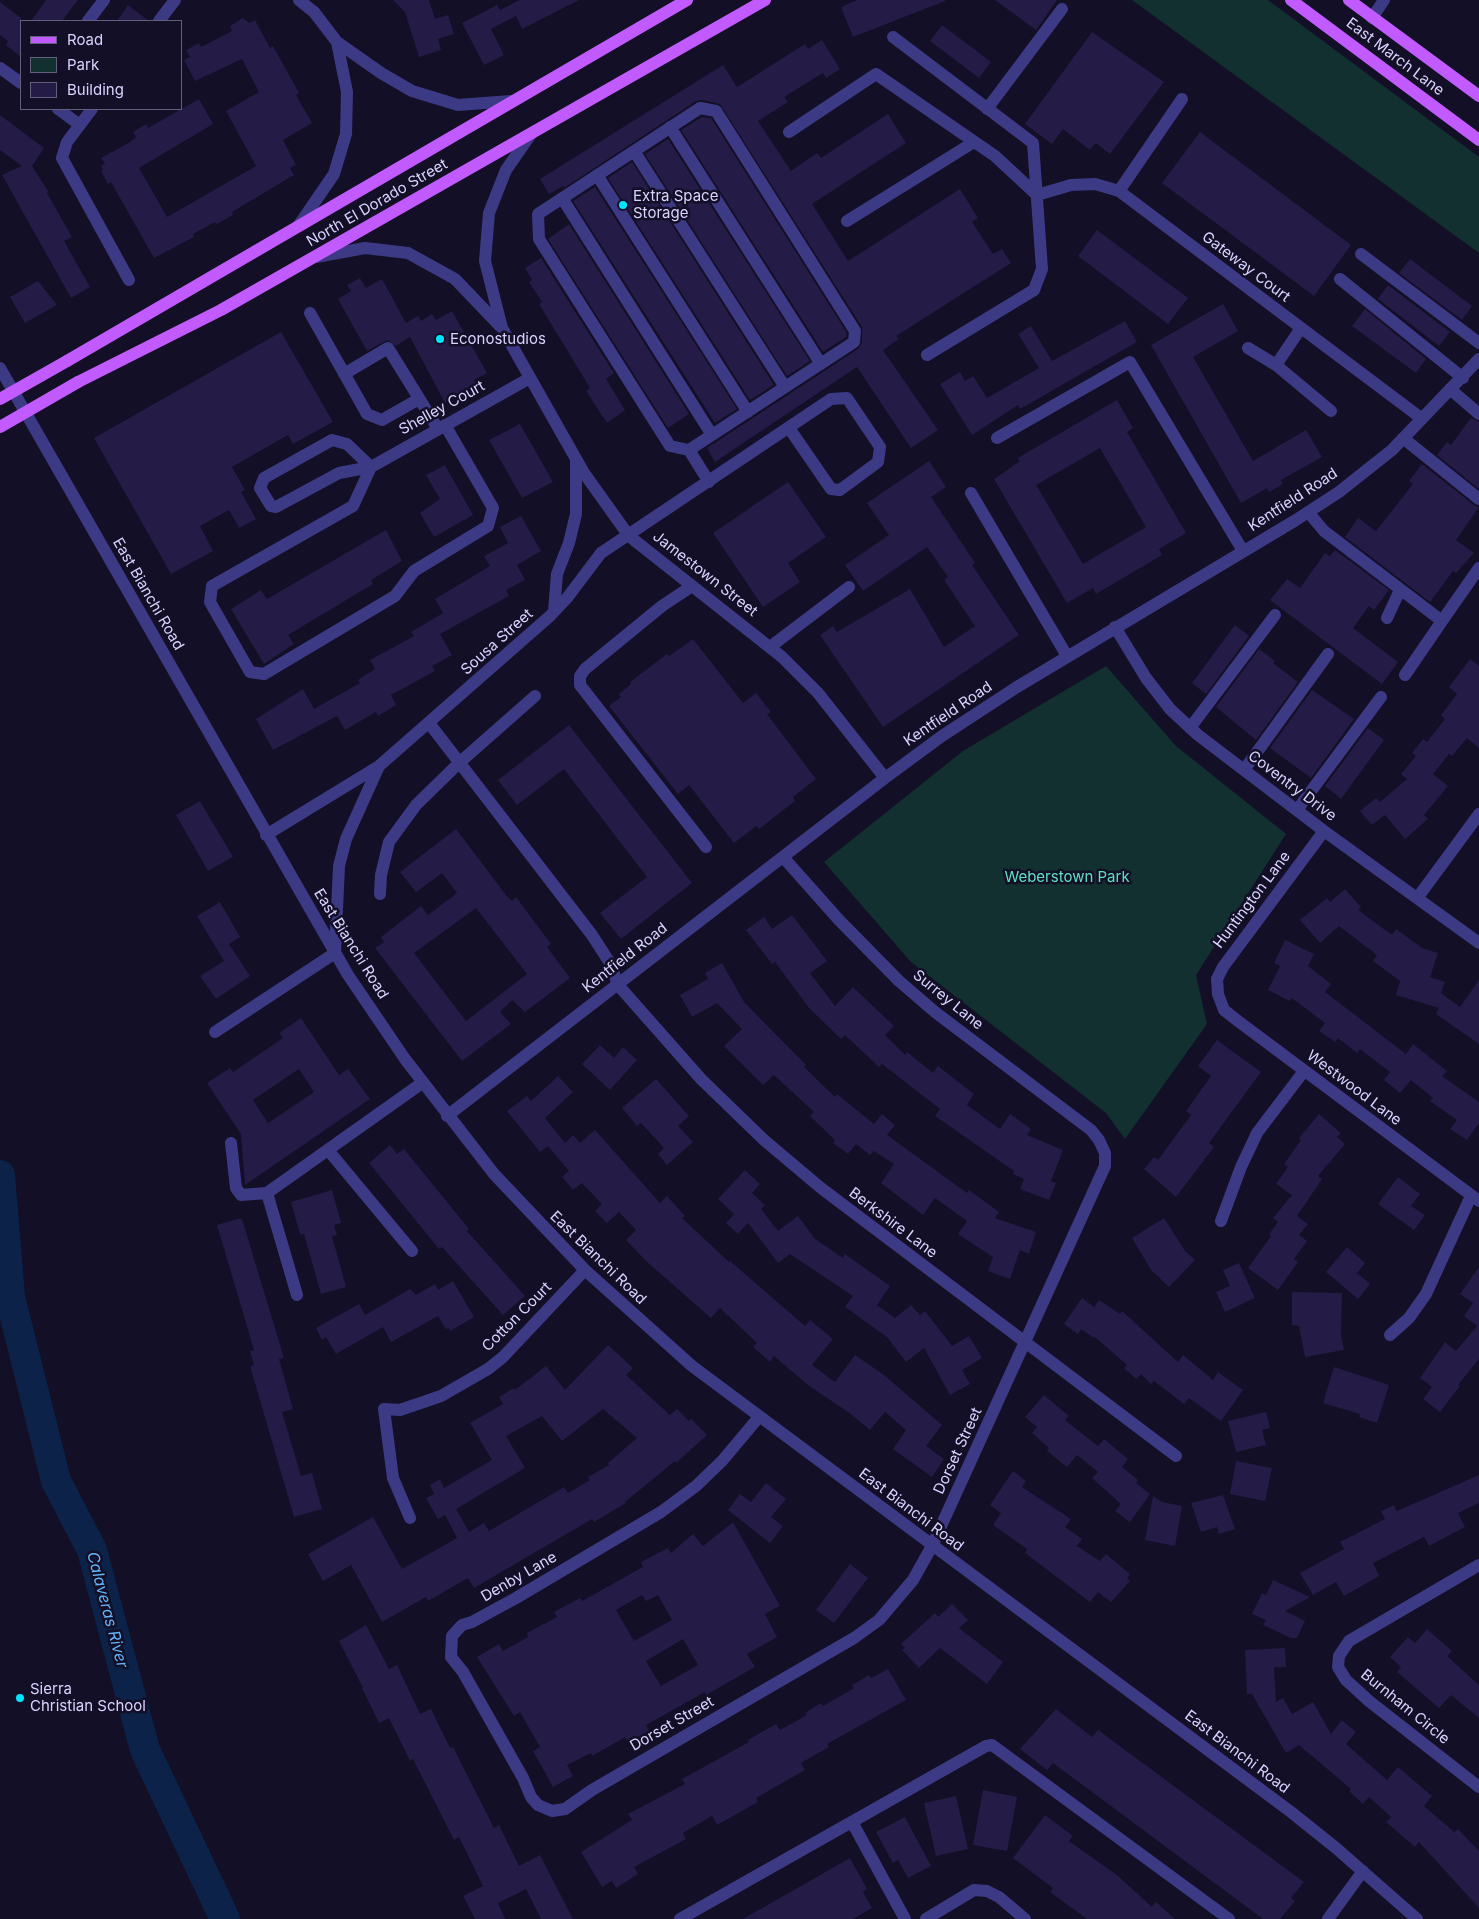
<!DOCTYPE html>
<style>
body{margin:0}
#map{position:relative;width:1479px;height:1919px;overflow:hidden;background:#130f26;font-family:Inter,sans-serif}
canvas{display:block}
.legend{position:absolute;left:20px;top:20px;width:162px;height:90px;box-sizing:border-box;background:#130f26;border:1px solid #625e7d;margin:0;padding:6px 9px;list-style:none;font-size:15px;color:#d9d4ff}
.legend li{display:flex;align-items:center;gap:10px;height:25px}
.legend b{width:25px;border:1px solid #625e7d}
</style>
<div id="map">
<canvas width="1479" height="1919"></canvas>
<ul class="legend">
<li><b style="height:6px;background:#c25bff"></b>Road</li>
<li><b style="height:14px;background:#12302f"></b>Park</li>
<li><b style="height:14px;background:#241b47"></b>Building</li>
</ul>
</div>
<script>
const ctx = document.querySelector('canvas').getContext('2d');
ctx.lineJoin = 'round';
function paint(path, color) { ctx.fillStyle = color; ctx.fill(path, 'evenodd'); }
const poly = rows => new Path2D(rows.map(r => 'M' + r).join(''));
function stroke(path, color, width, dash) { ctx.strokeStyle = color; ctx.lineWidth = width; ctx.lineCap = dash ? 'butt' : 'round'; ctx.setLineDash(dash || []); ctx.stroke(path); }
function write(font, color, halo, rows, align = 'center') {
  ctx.font = font + ' Inter,sans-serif'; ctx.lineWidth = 5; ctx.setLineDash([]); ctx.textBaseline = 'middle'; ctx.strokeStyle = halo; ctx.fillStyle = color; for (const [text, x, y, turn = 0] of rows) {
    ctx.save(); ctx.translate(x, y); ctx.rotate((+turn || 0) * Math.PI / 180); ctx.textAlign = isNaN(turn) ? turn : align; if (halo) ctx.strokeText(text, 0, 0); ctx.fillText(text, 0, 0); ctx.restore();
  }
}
paint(poly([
 [1132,0,1268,0,1479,157,1479,253],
 [1106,666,1176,746,1286,834,1196,975,1207,1024,1125,1139,1106,1113,911,962,824,862,963,751]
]), '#12302f');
stroke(poly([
 [0,1175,10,1297,56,1481,92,1550,145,1750,225,1919]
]), '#0c2248', 30);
paint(poly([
 [46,0,78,0,62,21,31,21],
 [393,0,429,0,435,19,448,15,454,34,438,39,441,50,419,57,405,12],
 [520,0,579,0,522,29,516,16,491,29,504,55,484,65,462,23,497,5,500,10],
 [857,0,945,0,945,1,853,37,841,7],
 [995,0,1057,0,1036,30],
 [0,2,21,18,21,57,6,45,8,41,0,35],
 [128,5,149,21,117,21],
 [243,18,249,23,255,20,270,48,273,46,299,93,296,95,312,123,283,140,296,165,290,168,294,175,232,212,233,215,217,224,215,222,193,234,194,237,154,258,111,182,108,184,101,171,103,170,101,166,105,164,101,158,130,142,136,137,133,132,146,124,148,128,199,99,213,124,139,168,167,217,256,166,226,111,259,92,242,59,195,81,184,60,190,57,186,50,199,43,201,47,232,31,230,26],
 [942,25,991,62,979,78,930,41],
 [1092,32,1164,82,1110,154,1096,143,1090,150,1063,129,1052,144,1025,124],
 [822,40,840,69,826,78,823,73,784,97,788,102,758,121,791,171,817,153,821,158,888,114,906,143,812,204,848,261,960,189,978,218,972,222,993,254,1002,249,1011,263,896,336,899,339,883,350,938,430,911,448,857,367,715,462,707,448,858,349,862,343,862,327,720,104,702,100,696,101,564,188,563,186,549,194,540,179,723,65,737,87,805,44,808,49],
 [0,115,44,148,32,166,48,191,47,193,72,237,64,241,90,287,71,298,2,175,22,166,0,150],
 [702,117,711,118,847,333,846,337,823,352,681,130],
 [1200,132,1351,245,1314,296,1162,183],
 [668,139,810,361,787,376,645,154],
 [632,162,774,385,750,400,608,178],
 [595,187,737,409,715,423,573,201],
 [569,224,689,414,668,428,548,239],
 [1097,230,1188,298,1168,324,1078,256],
 [541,258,614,373,606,379,625,410,607,423,586,391,590,388,539,304,542,302,529,282,532,280,525,268],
 [1410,259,1472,306,1462,320,1399,273],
 [360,278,366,288,382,279,406,323,418,316,421,321,432,314,436,320,452,311,487,373,474,380,477,386,445,403,410,337,396,346,387,340,367,351,338,299,351,291,347,285],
 [38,281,57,305,25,323,10,297],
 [1388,285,1450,332,1439,346,1378,299],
 [1223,304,1238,331,1193,357,1253,461,1306,430,1322,457,1281,480,1283,484,1269,492,1267,488,1241,503,1151,345],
 [1365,309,1426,359,1416,373,1352,326],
 [1125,321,1137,342,1020,409,1018,405,972,435,940,384,960,372,965,381,973,376,987,398,1039,368,1018,334,1031,326,1052,361],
 [281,332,333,422,293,444,288,435,232,467,245,490,241,492,256,519,239,528,229,510,200,526,213,551,171,574,94,438],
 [1117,400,1133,428,1127,432,1186,533,1159,549,1162,555,1096,594,1093,588,1067,603,994,479,1020,461,1018,458],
 [1100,448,1146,527,1083,564,1036,485],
 [1471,418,1479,422,1479,489,1437,455,1447,442,1451,445],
 [520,424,553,482,522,498,489,440],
 [929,461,946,487,931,497,975,563,972,565,1019,635,883,727,820,635,833,626,837,632,910,589,944,647,975,626,944,580,948,577,927,547,863,591,845,565,889,535,867,503],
 [1422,464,1474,505,1479,507,1456,540,1474,553,1456,573,1453,571,1430,602,1345,537,1358,518,1376,531,1413,484,1409,481],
 [445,465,473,515,434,537,420,513,440,499,426,475],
 [788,482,826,537,788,563,800,582,763,607,713,533],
 [521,516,541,551,517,565,525,580,506,590,509,596,440,634,452,655,432,666,435,671,391,695,396,705,378,716,376,712,345,730,337,716,273,750,256,719,303,689,314,709,360,683,358,680,375,669,370,660,414,636,411,632,443,613,435,599,490,566,484,556,508,543,500,527],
 [386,530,402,561,371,580,373,584,288,635,294,644,264,664,231,609,261,590,267,599],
 [1335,550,1389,590,1374,610,1369,606,1353,628,1398,662,1382,684,1270,600,1287,579,1300,588,1325,553,1330,556],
 [1235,625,1249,636,1206,694,1192,683],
 [693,639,743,703,756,693,771,712,767,714,816,779,793,797,795,801,759,829,756,826,734,843,689,785,678,794,609,706,621,697,619,694,631,684,630,682,667,654,669,656],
 [1259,649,1275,661,1273,663,1298,682,1256,740,1216,707],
 [1470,659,1479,666,1479,748,1467,738,1452,756,1449,754,1433,774,1448,786,1424,815,1428,819,1405,839,1385,815,1372,825,1360,811,1376,798,1380,802,1407,779,1401,774,1416,756,1412,753,1423,739,1427,742,1445,719,1441,715,1457,694,1449,687],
 [1312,690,1354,719,1311,778,1270,748],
 [569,725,692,883,621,939,600,913,647,877,564,769,517,805,498,780],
 [1368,728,1384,740,1341,799,1325,786],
 [200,801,233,857,208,871,176,815],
 [456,829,506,895,512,901,516,897,551,944,547,947,570,978,525,1012,512,1000,500,1012,511,1024,462,1061,375,948,384,942,381,937,421,906,428,915,457,893,442,873,416,892,400,872],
 [476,908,527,974,466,1021,414,953],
 [1345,889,1361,907,1358,910,1392,935,1396,929,1422,948,1438,953,1430,977,1445,982,1441,993,1460,1007,1479,980,1479,1044,1436,1014,1439,1008,1396,995,1400,981,1373,961,1377,955,1339,926,1320,943,1300,920,1327,898,1330,902],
 [220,902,240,937,229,944,250,976,216,999,200,976,224,961,197,916],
 [792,915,827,961,810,973,835,1006,853,987,894,1026,885,1035,905,1055,907,1052,933,1073,938,1066,974,1094,967,1105,1000,1129,1010,1114,1031,1129,1027,1135,1063,1150,1051,1181,1056,1183,1049,1200,1020,1189,1024,1179,1013,1174,1014,1171,935,1116,940,1109,882,1064,879,1067,845,1035,841,1039,809,1008,775,962,772,964,746,930,764,917,772,929],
 [1285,940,1314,954,1308,966,1331,984,1325,992,1406,1054,1413,1044,1447,1071,1442,1076,1479,1102,1479,1123,1467,1140,1450,1129,1457,1120,1430,1101,1433,1098,1411,1080,1400,1093,1384,1080,1390,1072,1360,1049,1357,1053,1338,1038,1335,1042,1319,1031,1325,1023,1292,998,1290,1001,1268,990,1280,966,1274,963],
 [722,963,744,1002,806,1065,804,1067,835,1097,837,1094,874,1124,882,1114,895,1125,887,1135,967,1193,969,1190,999,1212,995,1218,1036,1232,1029,1254,1020,1250,1010,1279,988,1271,993,1257,958,1234,967,1221,935,1198,923,1215,881,1183,894,1164,874,1151,870,1155,856,1144,848,1154,833,1143,835,1140,810,1116,814,1112,774,1075,763,1085,724,1046,742,1029,717,1003,692,1017,680,995,708,979,705,973],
 [301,1018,339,1075,348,1069,370,1099,245,1185,241,1134,207,1083,230,1068,233,1072,283,1038,279,1033],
 [299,1069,314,1092,268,1123,253,1100],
 [1217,1040,1261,1072,1209,1143,1214,1147,1176,1197,1144,1169,1154,1157,1158,1160,1191,1115,1186,1111,1211,1076,1198,1066],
 [600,1045,614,1058,623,1047,637,1060,610,1090,582,1064],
 [558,1076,573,1092,545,1118,565,1143,573,1135,580,1143,595,1130,660,1203,667,1196,685,1216,682,1218,729,1262,730,1261,805,1326,810,1320,833,1339,812,1365,835,1382,855,1355,884,1375,942,1425,926,1446,944,1459,932,1477,893,1449,906,1430,885,1412,870,1430,848,1412,808,1385,774,1356,770,1362,753,1347,757,1343,720,1308,711,1318,646,1261,626,1240,636,1230,619,1212,607,1223,595,1211,602,1204,582,1183,573,1190,562,1177,569,1171,548,1146,540,1152,507,1111,527,1096,531,1101],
 [656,1079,689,1116,678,1126,693,1142,667,1165,658,1154,664,1148,641,1123,637,1126,622,1108],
 [1319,1114,1341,1133,1337,1137,1345,1144,1318,1176,1322,1179,1297,1216,1308,1224,1299,1235,1307,1241,1294,1259,1298,1262,1278,1290,1248,1268,1271,1236,1269,1234,1278,1222,1273,1218,1292,1195,1276,1184,1288,1167,1284,1164,1301,1140,1299,1138],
 [390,1145,397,1154,404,1149,469,1229,467,1231,525,1296,503,1315,442,1247,439,1249,369,1163],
 [745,1170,760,1184,752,1193,765,1205,761,1209,778,1231,798,1216,815,1239,843,1258,845,1254,890,1286,877,1305,895,1318,911,1305,920,1315,925,1311,952,1346,969,1336,982,1358,962,1370,970,1384,950,1395,924,1348,906,1362,887,1337,845,1307,853,1296,790,1254,778,1263,748,1223,738,1234,726,1223,734,1214,718,1199],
 [1398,1177,1420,1194,1411,1206,1425,1215,1414,1230,1378,1204],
 [332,1190,341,1223,334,1225,337,1235,332,1236,346,1287,321,1294,304,1234,300,1234,291,1202],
 [1164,1218,1185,1251,1195,1260,1169,1287,1151,1270,1132,1238],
 [237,1219,242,1219,284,1358,279,1359,293,1409,282,1412,301,1476,312,1473,322,1509,294,1517,250,1366,254,1365,250,1351,254,1350,217,1225],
 [1347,1247,1365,1263,1357,1273,1370,1284,1358,1299,1326,1272],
 [1239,1263,1255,1298,1225,1312,1216,1292,1230,1286,1223,1270],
 [1479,1267,1479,1359,1458,1385,1460,1386,1440,1412,1423,1399,1432,1387,1420,1378,1445,1342,1456,1351,1477,1326,1464,1316,1473,1303,1460,1294],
 [453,1281,474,1317,450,1331,449,1328,446,1329,438,1316,391,1342,383,1327,336,1354,326,1337,322,1340,316,1328,359,1304,365,1315,410,1289,416,1295,435,1284,438,1290],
 [1292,1292,1342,1293,1341,1334,1344,1350,1305,1357,1299,1326,1292,1325],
 [1082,1298,1094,1307,1099,1300,1120,1314,1122,1311,1178,1362,1183,1355,1213,1380,1218,1372,1243,1390,1221,1421,1189,1398,1184,1404,1154,1381,1151,1384,1141,1374,1136,1379,1124,1368,1127,1365,1095,1337,1094,1338,1081,1329,1078,1334,1064,1324],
 [608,1345,633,1368,626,1375,670,1415,677,1409,689,1421,691,1419,707,1435,676,1463,675,1461,625,1502,626,1503,594,1522,592,1519,474,1588,468,1578,428,1601,426,1597,382,1622,351,1565,323,1581,308,1554,373,1517,402,1569,457,1538,445,1515,438,1519,426,1498,434,1494,430,1485,440,1479,444,1488,492,1460,470,1423,503,1404,499,1397,514,1388,515,1390,546,1366,565,1390],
 [603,1409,637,1438,608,1463,609,1465,588,1477,590,1480,568,1493,564,1487,489,1531,484,1523,469,1532,456,1509,525,1468,506,1436,542,1416,562,1441],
 [1334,1367,1389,1385,1377,1423,1359,1417,1360,1414,1323,1403],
 [1044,1395,1069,1416,1065,1420,1098,1446,1104,1439,1128,1459,1122,1467,1138,1480,1136,1483,1150,1494,1130,1522,1115,1511,1121,1504,1092,1478,1098,1472,1077,1455,1067,1467,1047,1451,1049,1448,1032,1433,1037,1427,1025,1417],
 [1266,1412,1270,1428,1262,1430,1266,1445,1236,1452,1228,1421],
 [1236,1461,1272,1468,1265,1501,1230,1494],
 [1013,1471,1026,1481,1022,1487,1071,1519,1065,1527,1082,1539,1077,1546,1100,1561,1106,1554,1130,1574,1127,1578,1130,1581,1111,1602,1098,1592,1090,1602,1025,1553,1027,1549,993,1525,1001,1513,990,1505],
 [1479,1475,1479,1503,1458,1513,1465,1527,1429,1546,1424,1537,1373,1563,1379,1576,1344,1596,1336,1582,1313,1595,1300,1573,1344,1549,1340,1542,1385,1519,1381,1511,1394,1505,1397,1511],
 [766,1483,786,1499,771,1517,783,1526,770,1543,728,1510,740,1494,751,1502],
 [1223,1495,1235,1529,1219,1534,1217,1527,1201,1532,1191,1503],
 [1153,1496,1162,1502,1182,1506,1175,1546,1145,1540],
 [733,1522,780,1606,765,1614,777,1637,747,1654,755,1667,706,1695,705,1692,646,1725,649,1731,628,1743,625,1737,592,1756,591,1753,567,1765,573,1776,553,1787,533,1751,540,1747,520,1712,514,1716,477,1657,499,1644,503,1651,528,1637,527,1633,557,1617,554,1612,580,1598,582,1601,643,1567,641,1562,668,1548,671,1553,693,1534,703,1546],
 [642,1595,646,1601,658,1595,672,1620,634,1641,616,1610],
 [683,1639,698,1665,661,1686,646,1661],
 [850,1564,868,1578,834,1623,816,1610],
 [1273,1580,1310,1597,1285,1611,1305,1621,1297,1638,1291,1638,1263,1625,1266,1620,1252,1614,1262,1593,1266,1595],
 [952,1604,968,1620,959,1628,1003,1662,987,1684,940,1648,919,1668,902,1650,905,1648,901,1644,935,1613,938,1617],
 [366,1625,389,1669,397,1665,420,1714,431,1709,450,1748,453,1747,494,1828,499,1825,519,1866,540,1855,573,1919,541,1919,526,1889,498,1903,505,1919,475,1919,463,1896,483,1886,459,1837,454,1840,413,1759,410,1761,389,1718,379,1723,362,1688,363,1688,339,1641],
 [1427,1629,1452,1651,1447,1656,1479,1685,1479,1718,1451,1695,1439,1708,1397,1672,1401,1667,1390,1657,1408,1637,1415,1643],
 [1285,1648,1286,1667,1274,1667,1276,1702,1283,1698,1292,1714,1313,1702,1331,1734,1342,1720,1356,1732,1346,1744,1387,1780,1398,1767,1432,1796,1424,1806,1454,1832,1458,1829,1479,1851,1479,1908,1419,1842,1415,1847,1386,1822,1391,1817,1369,1797,1363,1804,1349,1791,1351,1789,1299,1745,1286,1753,1252,1694,1247,1694,1245,1650],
 [888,1669,906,1700,827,1744,829,1747,801,1763,805,1770,756,1798,758,1802,717,1825,712,1816,683,1833,686,1839,634,1867,638,1874,616,1888,612,1881,602,1887,581,1852,632,1820,628,1814,685,1784,682,1779,749,1742,748,1740,776,1724,780,1730,807,1715,805,1713,821,1703,823,1706,854,1688,852,1685,869,1675,871,1678],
 [1056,1709,1092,1737,1098,1730,1304,1882,1291,1898,1295,1901,1280,1919,1263,1919,1053,1763,1047,1770,1020,1749],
 [983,1790,1017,1797,1007,1851,973,1845],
 [956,1796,968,1849,936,1856,924,1803],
 [1045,1815,1073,1836,1069,1841,1118,1876,1152,1907,1156,1902,1175,1919,1087,1919,1050,1892,1053,1888,1013,1858],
 [905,1817,931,1866,908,1878,898,1860,893,1863,876,1832],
 [850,1858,867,1889,863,1892,872,1908,853,1919,743,1919]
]), '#241b47');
stroke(poly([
 [299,0,314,12,337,42,381,73,412,91,458,105,511,101],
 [1372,18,1384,0],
 [88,21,104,0],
 [159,21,175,0],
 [893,37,1033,143,1042,269,1034,290,927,355],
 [0,68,21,83],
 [58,109,80,125],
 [92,109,67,142,62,158,129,280],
 [987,109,1062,9],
 [670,127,821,364],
 [789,132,876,74,995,156,1037,195],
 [531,134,506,170,489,213,485,261,502,328,584,473,629,536,782,657,818,693,885,778],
 [634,151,785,387],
 [597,175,748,412],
 [1119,191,1182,99],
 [1037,195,1071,185,1095,184,1119,191,1421,418],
 [562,198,712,435],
 [847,221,974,142],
 [299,225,334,174,346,134,347,92,337,42],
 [1361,254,1479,343],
 [316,257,365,248,408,253,455,279,500,326],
 [1340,279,1463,378],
 [310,313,367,414,382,420,419,399],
 [1248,348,1276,365,1301,328],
 [1276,365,1331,411],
 [0,368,348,975,405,1059,494,1174,585,1270,692,1366,1291,1812,1336,1848,1417,1919],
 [344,374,388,348,438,429],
 [1450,389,1479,414],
 [997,438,1130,362,1243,551],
 [1403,438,1479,499],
 [689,450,670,446,539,239,538,214,700,108,716,111,855,331,854,342,689,450,709,482],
 [371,467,353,506,212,586,210,602,250,672,264,674,395,596,414,571,488,526,493,508,445,425],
 [371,467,347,444,332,440,264,478,260,488,271,506,276,507,339,473,371,467,530,378],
 [971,493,1067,656],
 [1308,512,1324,531,1442,621,1405,675],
 [692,586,662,606,585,669,580,676,580,685,706,847],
 [554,611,557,574,569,543,576,514,576,459],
 [1387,618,1400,590],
 [1442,621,1479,568],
 [1115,627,1146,678,1170,709,1198,735,1324,831,1479,943],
 [770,647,849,587],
 [429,723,592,935,610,963,618,985,701,1079,764,1140,821,1188,1176,1456],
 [1190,728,1275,615],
 [1244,770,1328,654],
 [1297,810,1381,697],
 [1324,831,1223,967,1217,979,1218,994,1224,1010,1238,1021,1479,1201],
 [266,835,379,766,550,616,567,598,601,553,831,399,847,398,880,447,878,462,840,490,831,489,789,428],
 [380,894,381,875,389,842,416,805,459,763,535,696],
 [1418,897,1479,814],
 [215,1032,335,953,339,866,346,839,379,766],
 [447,1116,885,778,942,736,1017,687,1296,520,1339,492,1392,450,1479,359],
 [231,1143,236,1188,241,1195,267,1193],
 [328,1150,412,1251],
 [1221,1221,1241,1167,1257,1133,1304,1071],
 [297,1295,267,1193,422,1083],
 [1390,1335,1409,1318,1426,1294,1471,1196],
 [759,1417,722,1461,696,1486,661,1512,516,1598,472,1622,462,1625,452,1636,451,1657,463,1672,523,1778,531,1797,538,1805,552,1811,565,1809,592,1790,854,1638,879,1620,913,1580,932,1546,1105,1166,1105,1153,1099,1140,1091,1130,935,1012,899,981,839,920,783,857],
 [410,1518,393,1478,384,1409,400,1410,441,1396,488,1369,503,1357,585,1270],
 [1479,1565,1349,1641,1339,1656,1338,1667,1346,1680,1369,1701,1479,1787],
 [852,1822,905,1919],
 [680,1919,986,1746,992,1745,1229,1919],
 [926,1919,974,1890,987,1891,999,1897,1025,1919],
 [1328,1919,1363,1871]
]), '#3d3a85', 12);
stroke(poly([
 [1291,0,1479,140],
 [1349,0,1479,96],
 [67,361,687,0],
 [78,382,221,310,765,0]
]), '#c25bff', 12);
stroke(poly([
 [0,399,67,361],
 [0,427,78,382]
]), '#c25bff', 12);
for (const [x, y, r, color] of [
 [623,205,5,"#00e5ff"],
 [440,339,5,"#00e5ff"],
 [20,1698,5,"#00e5ff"]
]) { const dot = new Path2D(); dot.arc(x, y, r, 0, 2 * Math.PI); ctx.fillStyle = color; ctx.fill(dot); stroke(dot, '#130f26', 2); }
write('15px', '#d9d4ff', '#130f26', [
 ["East March Lane",1395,57,37],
 ["North El Dorado Street",377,203,-30],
 ["Gateway Court",1246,267,37],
 ["Shelley Court",442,408,-29],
 ["Kentfield Road",1293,500,-33],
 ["Jamestown Street",705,574,38],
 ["East Bianchi Road",148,594,60],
 ["Sousa Street",497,642,-42],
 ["Kentfield Road",948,714,-34],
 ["Coventry Drive",1292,786,37],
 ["Huntington Lane",1252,900,-53],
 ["East Bianchi Road",351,944,58],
 ["Kentfield Road",625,958,-38],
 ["Surrey Lane",948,1000,39],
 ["Westwood Lane",1354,1088,37],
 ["Berkshire Lane",893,1223,37],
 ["East Bianchi Road",598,1258,44],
 ["Cotton Court",517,1317,-45],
 ["Dorset Street",958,1451,-65],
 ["East Bianchi Road",911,1510,37],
 ["Denby Lane",519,1577,-30],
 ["Burnham Circle",1405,1707,39],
 ["Dorset Street",672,1724,-30],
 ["East Bianchi Road",1237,1752,37]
]);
write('15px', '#d9d4ff', '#130f26', [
 ["Extra Space",633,196],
 ["Storage",633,213],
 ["Econostudios",450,339],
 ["Sierra",30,1689],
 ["Christian School",30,1706]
], 'left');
write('15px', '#5fe0c0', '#130f26', [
 ["Weberstown Park",1067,877]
]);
write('italic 16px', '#62b6ff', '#130f26', [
 ["Calaveras River",107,1610,75]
]);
</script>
